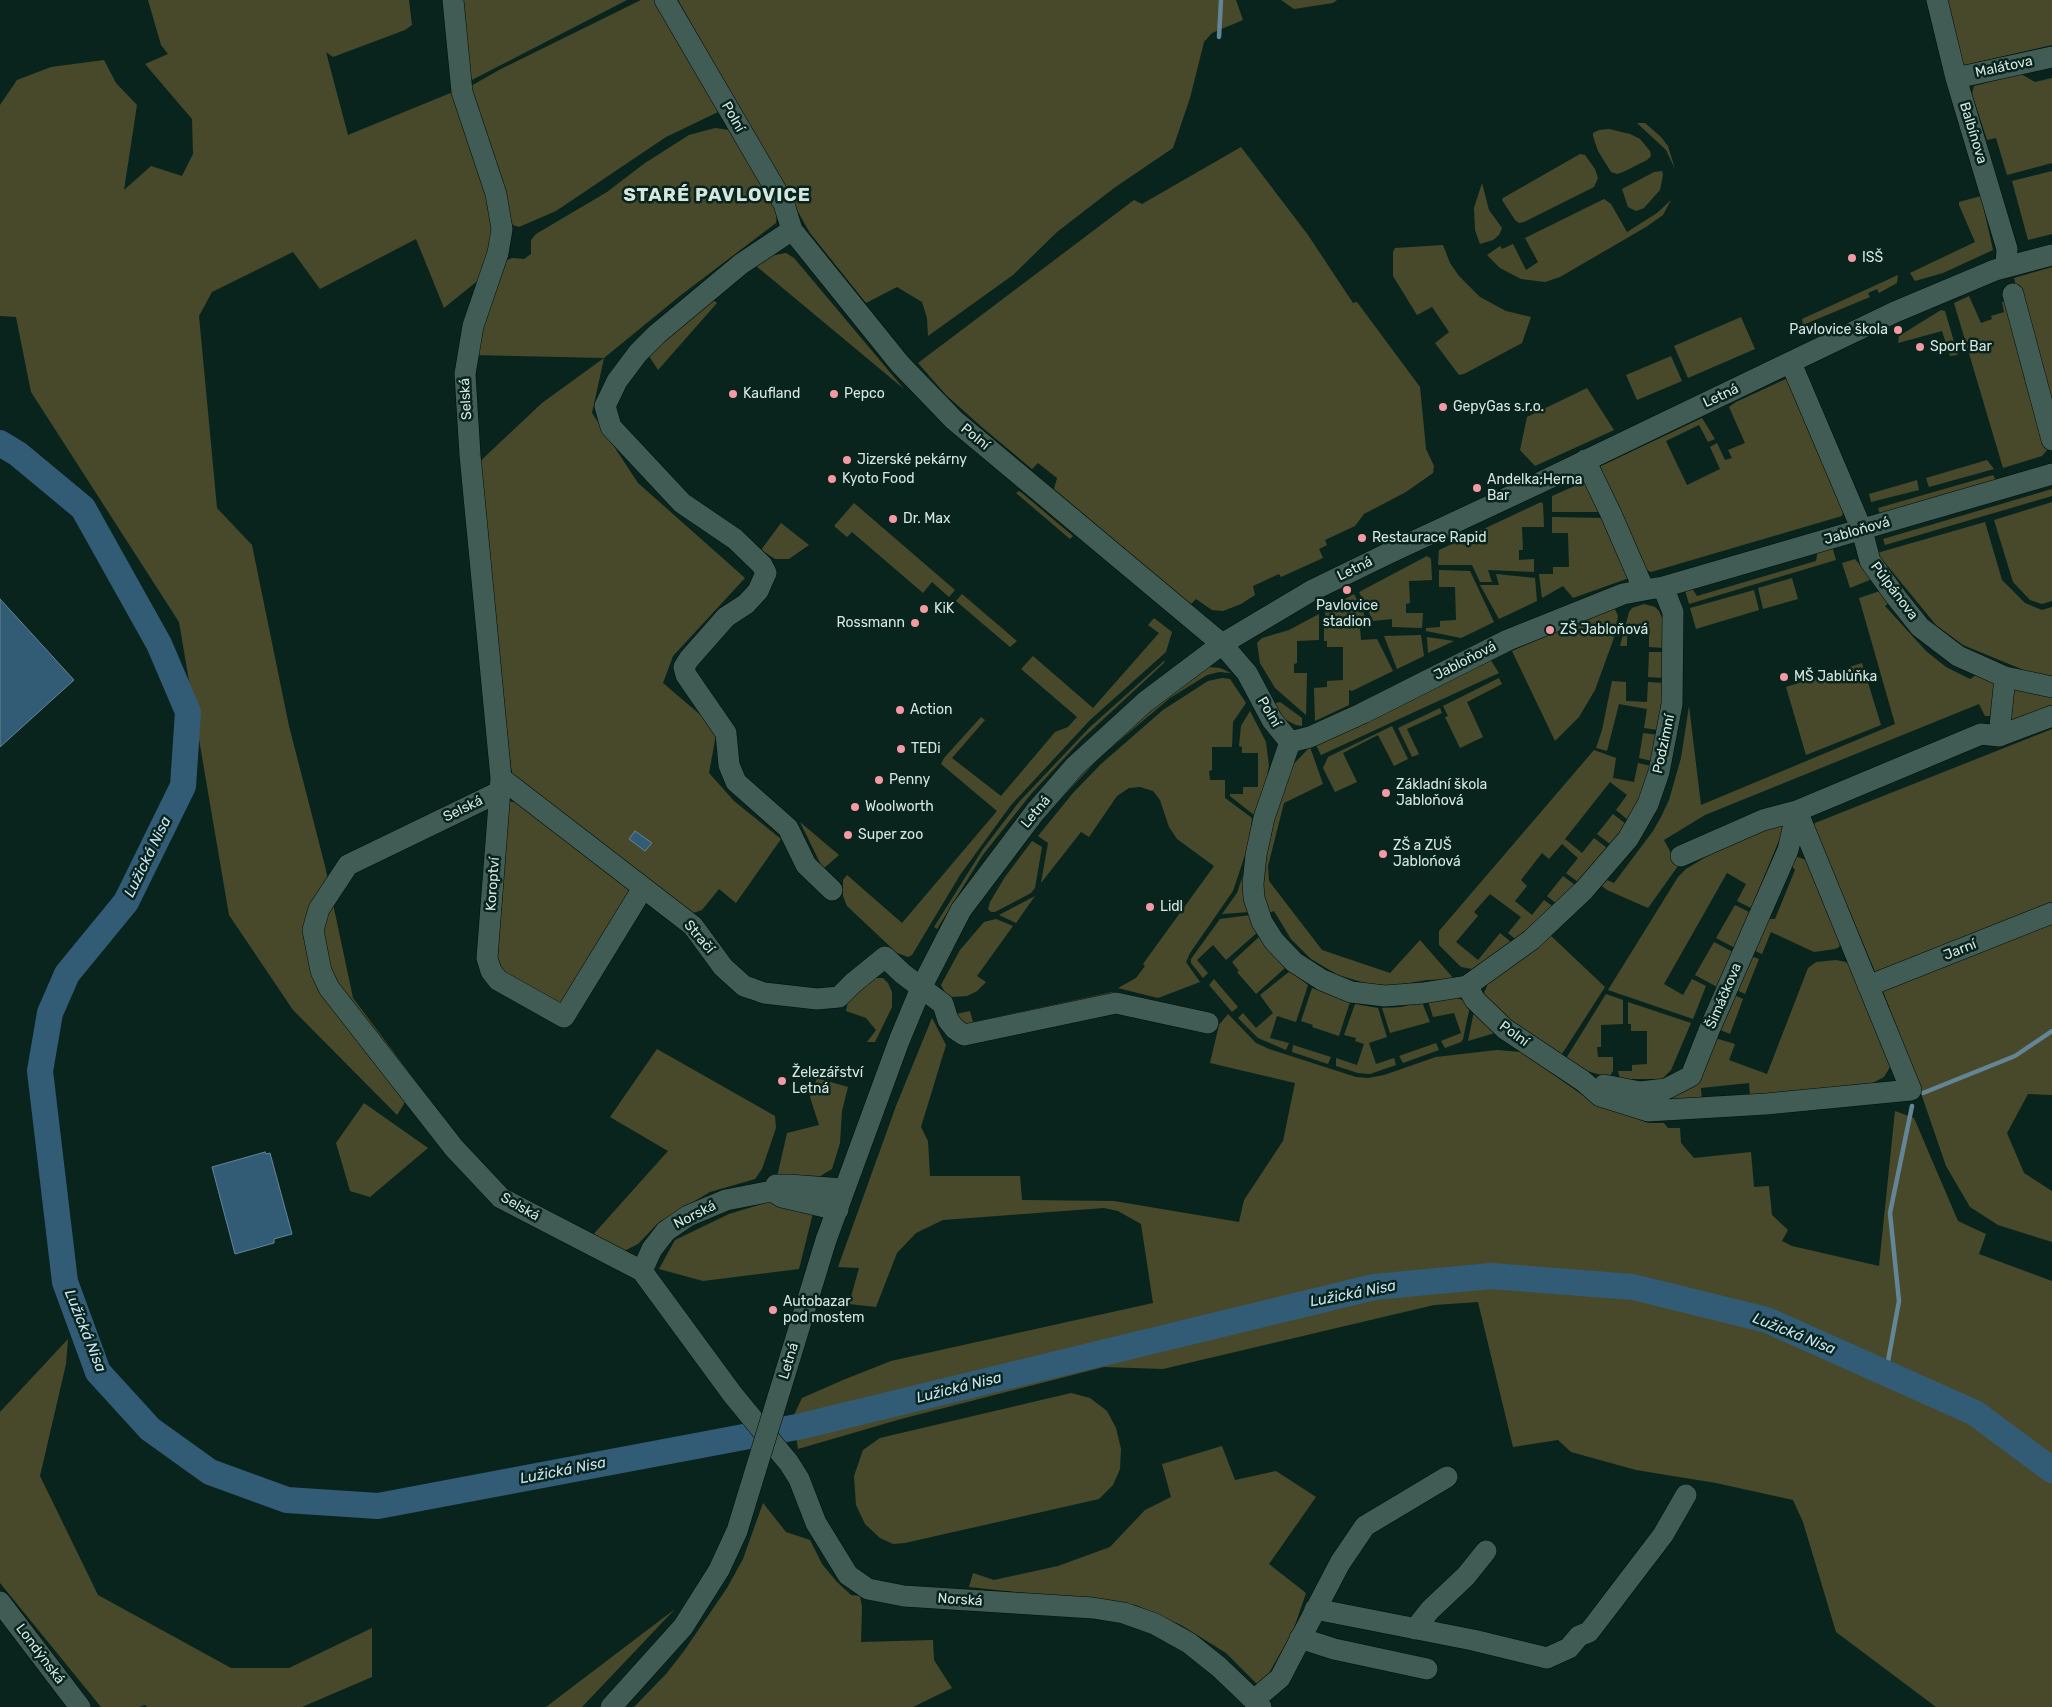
<!DOCTYPE html>
<meta charset="utf-8">
<style>
body{margin:0}
canvas{display:block;background:#09241d}
</style>
<canvas width="2052" height="1707"></canvas>
<script>
const ctx = document.querySelector('canvas').getContext('2d');
ctx.lineJoin = 'round';
function paint(path, color) { ctx.fillStyle = color; ctx.fill(path, 'evenodd'); }
const poly = rows => new Path2D(rows.map(r => 'M' + r).join(''));
function stroke(path, color, width, dash) { ctx.strokeStyle = color; ctx.lineWidth = width; ctx.lineCap = dash ? 'butt' : 'round'; ctx.setLineDash(dash || []); ctx.stroke(path); }
function write(font, color, halo, rows, align = 'center') {
  ctx.font = font + ' Rubik,sans-serif'; ctx.lineWidth = 5; ctx.setLineDash([]); ctx.textBaseline = 'middle'; ctx.strokeStyle = halo; ctx.fillStyle = color; for (const [text, x, y, turn = 0] of rows) {
    ctx.save(); ctx.translate(x, y); ctx.rotate((+turn || 0) * Math.PI / 180); ctx.textAlign = isNaN(turn) ? turn : align; if (halo) ctx.strokeText(text, 0, 0); ctx.fillText(text, 0, 0); ctx.restore();
  }
}
paint(poly([
 [148,0,409,0,412,25,405,30,333,57,326,52,348,135,453,92,492,212,492,245,486,274,444,308,416,239,320,289,293,252,212,292,199,316,217,508,252,545,289,726,325,866,353,998,417,1083,397,1115,293,1010,229,915,179,622,31,392,16,317,0,316,0,105,17,80,51,67,104,60,116,83,137,105,124,190,151,166,182,176,193,154,192,119,145,64,168,54,161,45],
 [460,0,627,0,468,82],
 [641,0,655,0,718,112,666,137,556,211,519,227,513,225,510,222,489,154,471,86,499,70],
 [678,0,1236,0,1243,20,1212,33,1204,42,1190,98,1173,148,1114,188,1057,232,1013,275,928,336,927,318,922,302,897,287,866,303,810,233],
 [1281,0,1337,0,1333,3,1294,9],
 [1942,0,2052,0,2052,45,1965,65,1958,60],
 [2021,74,2035,82,2052,78,2052,163,2007,175,1996,138,1987,140,1972,94,1974,86],
 [1637,123,1645,123,1661,137,1668,146,1675,169,1666,150],
 [715,128,729,130,774,204,777,214,776,223,681,295,604,358,592,413,638,483,745,578,673,656,663,683,717,729,709,773,734,801,781,839,736,903,719,889,702,910,693,913,512,774,478,506,475,466,542,403,604,358,473,355,507,260,512,258,524,259,531,254,531,240,536,234,607,192,645,163,689,135],
 [1609,129,1630,134,1640,139,1650,151,1651,156,1647,160,1623,172,1617,174,1611,172,1598,151,1593,136,1593,133,1599,130],
 [1241,147,1308,235,1353,303,1357,302,1420,387,1426,449,1434,466,1433,473,1406,492,1364,514,1355,526,1325,540,1327,545,1319,549,1323,558,1281,577,1279,574,1253,586,1255,595,1241,604,1223,611,1212,610,1196,599,1191,604,1118,543,1054,489,1057,478,1038,463,1032,469,983,428,946,395,918,363,1134,200,1142,204],
 [1580,154,1585,155,1595,169,1598,178,1594,187,1524,222,1519,223,1515,220,1502,200,1503,198],
 [1662,171,1663,175,1660,190,1644,208,1636,211,1628,207,1622,189,1654,172],
 [2052,171,2052,234,2028,240,2012,181],
 [1482,183,1489,210,1502,228,1499,235,1493,240,1480,244,1475,230,1474,208],
 [1981,196,1993,250,1943,273,1915,281,1910,273,1975,242,1959,205,1959,202],
 [1604,199,1611,204,1627,232,1657,213,1671,200,1663,215,1646,227,1560,277,1545,282,1521,279,1500,268,1487,255,1500,246,1502,249,1513,244,1526,270,1538,262,1525,238],
 [1443,245,1450,263,1459,276,1480,297,1506,311,1531,317,1522,343,1464,374,1459,375,1435,343,1449,332,1432,307,1417,315,1393,276,1393,252,1395,248],
 [786,253,794,258,904,389,755,265,770,256],
 [2052,267,2052,421,2014,278],
 [1898,275,1897,283,1879,293,1877,289,1868,293,1870,297,1803,325,1802,319],
 [1969,296,1981,323,1992,319,1991,316,2004,312,2002,302,2009,300,2048,449,2042,456,2003,468,1954,303],
 [712,299,717,303,658,370,649,356,655,341],
 [1941,310,1945,311,1958,355,1950,356,1942,331,1898,343,1899,336],
 [1741,317,1755,349,1688,378,1674,346],
 [1671,356,1682,381,1637,400,1626,375],
 [1788,378,1844,509,1842,516,1651,572,1645,569,1599,467,1702,418,1715,439,1708,442,1699,425,1666,441,1687,485,1720,469,1710,447,1717,443,1725,460,1732,458,1728,450,1745,443,1729,407,1736,402],
 [1587,388,1614,430,1535,466,1520,450,1527,417],
 [1987,460,1994,469,1929,487,1926,478],
 [1993,475,1997,483,1881,517,1878,508],
 [1917,480,1919,490,1871,502,1869,494],
 [1586,481,1603,512,1552,512,1552,496],
 [2052,489,2052,496,1885,545,1883,539],
 [1019,491,1022,493,1073,536,1070,539,1016,493],
 [1541,502,1543,504,1544,527,1522,527,1523,550,1519,550,1519,560,1534,559,1534,572,1488,570,1492,582,1480,582,1472,565,1438,565,1439,550],
 [2052,502,2052,601,2042,604,2030,600,2013,582,1994,520],
 [854,503,955,590,949,597,932,582,923,593,852,532,847,537,834,526],
 [1552,517,1605,518,1629,578,1573,598,1563,586,1542,598,1539,574,1553,574,1553,567,1569,567,1568,533,1552,533],
 [1985,522,2002,580,2025,603,2042,610,2052,607,2052,676,2026,671,1963,645,1936,625,1877,553],
 [781,523,809,545,789,559,775,559,761,550],
 [1832,546,1836,560,1689,604,1685,590,1691,587,1697,596,1816,561,1818,549],
 [1427,556,1431,559,1432,580,1409,581,1410,603,1406,604,1406,613,1423,613,1422,628,1392,627,1392,619,1373,621,1359,592],
 [1855,559,1872,579,1850,588,1842,563],
 [1439,570,1470,571,1494,622,1461,638,1426,631,1426,628,1440,627,1440,621,1456,620,1455,587,1439,587],
 [1496,574,1535,578,1537,601,1499,619,1480,585,1499,585],
 [1792,578,1798,599,1763,609,1758,588],
 [1754,590,1759,610,1696,629,1690,608],
 [1880,591,1894,599,1885,606,1926,651,1946,667,1970,679,1981,672,1992,677,1996,687,1996,716,1985,716,1979,704,1705,815,1664,840,1678,866,1648,908,1607,890,1598,883,1602,878,1614,883,1653,831,1661,817,1669,800,1681,758,1689,706,1701,805,1895,724,1859,598],
 [962,594,1017,641,1010,647,956,601],
 [1354,594,1369,624,1326,624,1325,610],
 [1644,604,1655,607,1659,611,1663,620,1664,648,1649,647,1649,628,1627,627,1627,646,1620,646,1629,612,1632,608],
 [1614,607,1618,616,1615,635,1595,690,1579,717,1555,741,1512,651],
 [1319,614,1319,640,1297,641,1297,663,1294,664,1294,673,1307,673,1306,715,1275,688,1260,663,1257,643,1262,638,1289,630],
 [1154,618,1172,632,1166,652,1090,720,1011,805,960,875,912,955,908,957,897,953,847,906,843,896,843,880,847,875,902,923,997,811,941,764,944,758,981,717,985,720,952,758,1001,796,1055,732,1068,727,1077,717,1021,669,1033,656,1093,708,1159,633,1148,625],
 [1324,628,1360,628,1361,640,1377,639,1393,671,1352,691,1349,690,1349,705,1315,721,1314,688,1327,687,1327,681,1343,680,1343,647,1327,647,1327,641,1324,641],
 [1421,635,1424,656,1397,669,1384,636],
 [1427,637,1454,641,1428,653],
 [1649,652,1664,652,1663,678,1648,677],
 [1490,659,1499,673,1321,755,1315,743],
 [1165,660,1164,663,1082,739,1031,794,982,856,937,929,934,927,983,849,1019,802,1089,728],
 [1862,663,1881,725,1806,755,1786,687],
 [1208,667,1220,668,1231,673,1219,672,1207,675,1170,698,1100,757,1044,817,1051,801,1138,717],
 [1222,678,1230,679,1246,703,1233,722,1232,747,1212,747,1212,770,1209,771,1210,780,1225,780,1225,798,1252,818,1249,843,1233,891,1190,953,1186,962,1200,982,1158,998,1118,988,1136,978,1145,966,1143,964,1214,866,1177,839,1169,827,1160,800,1153,791,1140,787,1129,788,1117,796,1089,837,1081,832,1041,883,1048,843,1038,836,1073,793,1101,764,1163,710,1208,681],
 [1499,678,1502,684,1467,702,1483,737,1460,748,1445,717,1448,716,1443,706],
 [1612,681,1626,682,1626,701,1647,702,1648,682,1663,683,1658,730,1644,728,1647,709,1619,704,1607,751,1596,748,1602,730],
 [2015,688,2052,696,2052,710,2010,723,2009,694],
 [1280,702,1302,718,1302,726,1296,725,1280,717,1273,704],
 [1440,708,1442,713,1407,729,1419,754,1412,757,1398,728],
 [1250,711,1266,742,1269,766,1265,786,1254,815,1230,796,1230,794,1243,794,1243,787,1258,787,1258,753,1242,753,1242,747,1239,746,1241,726],
 [1392,726,1408,759,1394,766,1378,735,1343,753,1357,782,1335,792,1323,768,1328,757],
 [2052,729,2052,904,1876,974,1836,879,1811,829,1815,823],
 [1643,733,1658,735,1652,761,1639,758],
 [1310,747,1323,784,1284,803,1268,866,1269,881,1322,950,1390,973,1420,940,1454,979,1427,980,1392,986,1365,983,1338,975,1311,959,1291,939,1274,911,1263,915,1261,862,1288,770],
 [1594,750,1616,758,1613,778,1634,782,1638,763,1651,766,1641,796,1628,820,1616,810,1627,795,1610,782,1565,839,1582,853,1594,838,1607,848,1578,882,1566,873,1578,858,1562,844,1549,859,1542,853,1521,880,1527,886,1515,901,1532,915,1544,900,1554,907,1515,939,1508,933,1521,917,1490,894,1474,912,1478,916,1456,942,1478,960,1500,933,1511,942,1472,969,1461,967,1439,945,1439,931],
 [504,801,526,803,628,888,630,895,569,1000,557,1006,498,973,494,938],
 [1613,814,1626,824,1610,844,1597,834],
 [800,822,839,855,823,869],
 [1770,825,1785,826,1751,908,1737,901,1746,884,1727,873,1664,984,1683,995,1692,979,1706,986,1693,1019,1608,990,1678,877,1686,869,1729,843],
 [1032,841,1042,847,1035,888,1031,893,995,912,991,912,988,909,990,902,1005,877],
 [1795,856,1809,861,1842,939,1839,947,1835,949,1814,952,1771,932,1762,954,1751,949,1763,919,1775,919,1795,870,1788,861],
 [1247,863,1250,912,1222,914,1237,893],
 [1563,876,1575,885,1557,904,1547,896],
 [1035,896,1016,923,999,915],
 [1735,905,1749,912,1735,948,1716,938],
 [1251,915,1259,931,1226,960,1213,945,1197,960,1208,973,1203,978,1191,963,1191,959,1220,919],
 [996,919,1013,926,977,976,986,982,977,991,967,996,952,997,946,994,941,985,960,950,984,922],
 [2052,920,2052,1095,2028,1094,2007,1133,2024,1173,2052,1191,2052,1242,1998,1225,1970,1207,1946,1166,1911,1064,1881,986],
 [1548,933,1605,987,1560,1057,1522,1030,1486,1000,1484,993,1489,981],
 [1261,935,1286,967,1256,994,1237,972,1239,971,1232,962],
 [1714,942,1733,952,1719,988,1695,975],
 [1748,955,1759,959,1745,994,1735,989],
 [1836,960,1846,962,1852,966,1893,1062,1884,1077,1867,1086,1750,1097,1749,1083,1701,1088,1702,1102,1684,1105,1625,1095,1668,1094,1715,1038,1735,1044,1729,1060,1767,1074,1808,968,1816,962],
 [1290,971,1308,985,1296,1022,1277,1016,1270,1038,1289,1043,1286,1050,1258,1038,1238,1018,1243,1013,1256,1028,1273,1013,1260,995],
 [874,978,883,978,888,983,892,992,892,1007,875,1042,867,1042,876,1030,866,1018,846,1011,850,992],
 [1214,979,1238,1007,1232,1012,1209,985],
 [1312,988,1350,1002,1339,1036,1312,1027,1313,1025,1301,1021],
 [1112,992,1120,994,963,1027,956,1014,970,1011,973,1022],
 [1606,994,1623,1000,1623,1024,1601,1025,1601,1047,1597,1047,1598,1057,1613,1057,1613,1071,1609,1077,1587,1071,1565,1060],
 [1732,994,1743,999,1730,1034,1718,1029],
 [1455,997,1467,1002,1470,1006,1463,1039,1461,1042,1445,1048,1441,1041,1461,1033,1454,1013,1433,1017,1428,1001],
 [1422,1002,1430,1022,1390,1033,1382,1008,1401,1007],
 [1628,1002,1691,1023,1671,1070,1662,1079,1620,1079,1618,1071,1632,1071,1632,1065,1647,1064,1647,1031,1631,1031,1631,1024,1628,1024],
 [1355,1004,1378,1008,1387,1037,1369,1043,1376,1064,1394,1058,1396,1065,1370,1074,1358,1073,1336,1066,1336,1058,1357,1065,1364,1044,1355,1041,1356,1038,1344,1035],
 [1474,1011,1498,1032,1468,1041],
 [1228,1014,1256,1043,1269,1049,1356,1077,1368,1078,1384,1075,1436,1057,1497,1050,1521,1052,1591,1101,1648,1123,1664,1123,1668,1128,1680,1128,1681,1143,1694,1158,1751,1152,1754,1187,1769,1186,1772,1215,1788,1230,1782,1241,1792,1246,1879,1266,1895,1111,1914,1118,1958,1221,1986,1234,1979,1254,2052,1281,2052,1707,1936,1707,1836,1632,1803,1522,1793,1500,1716,1483,1636,1470,1571,1452,1558,1440,1513,1447,1478,1302,1434,1305,1163,1369,1104,1367,901,1419,798,1449,793,1417,802,1398,843,1380,891,1361,1153,1303,1141,1224,1118,1211,1104,1208,943,1220,916,1233,897,1253,876,1307,849,1304,859,1268,838,1267,896,1106,932,1018,946,1045,921,1127,928,1141,930,1176,1020,1176,1022,1200,1114,1201,1239,1222,1244,1200,1283,1141,1295,1083,1210,1063,1219,1025],
 [1436,1043,1439,1050,1403,1063,1399,1056],
 [1293,1045,1331,1057,1328,1064,1292,1052],
 [657,1049,775,1116,776,1128,762,1169,755,1179,710,1192,659,1222,638,1244,622,1252,591,1237,668,1151,610,1117],
 [817,1078,848,1087,842,1111,840,1143,832,1169,817,1178,777,1177,787,1133,819,1125,810,1097],
 [364,1103,428,1148,370,1197,350,1191,336,1143],
 [772,1201,814,1209,799,1269,703,1281,659,1269,675,1240,729,1214],
 [68,1339,66,1364,40,1476,98,1595,231,1668,289,1668,372,1628,372,1677,302,1707,147,1707,145,1705,139,1707,101,1707,0,1583,0,1412],
 [1071,1393,1090,1398,1107,1411,1116,1428,1121,1449,1120,1469,1113,1485,1099,1499,905,1543,893,1544,880,1538,865,1524,856,1505,854,1476,863,1450,880,1438],
 [1222,1446,1235,1480,1276,1471,1316,1497,1269,1564,1306,1593,1293,1631,1269,1673,1258,1685,1226,1653,1181,1625,1136,1605,969,1587,973,1573,994,1580,1058,1566,1110,1547,1145,1510,1171,1497,1162,1464],
 [763,1503,786,1532,810,1540,822,1564,837,1582,851,1595,860,1596,862,1607,861,1642,933,1640,934,1660,952,1688,913,1707,634,1707,666,1674,684,1651,727,1588,743,1559],
 [675,1609,582,1707,546,1707]
]), '#48492a');
const water = poly([
 [0,599,74,680,0,747,0,599],
 [635,831,652,843,645,851,629,839,635,831],
 [265,1152,266,1154,270,1153,292,1234,274,1239,274,1243,235,1254,212,1167,265,1152]
]);
paint(water, '#325c76');
stroke(water, '#638596', 1);
stroke(poly([
 [1219,37,1221,0],
 [1923,1093,2015,1056,2052,1031],
 [1886,1372,1899,1301,1890,1213,1912,1106]
]), '#638596', 4.5);
stroke(poly([
 [0,443,18,454,83,508,159,644,188,712,183,786,126,902,67,974,50,1013,40,1071,65,1282,98,1372,150,1429,210,1472,287,1500,378,1506,802,1426,1374,1287,1491,1276,1633,1287,1767,1320,1975,1413,2052,1470]
]), '#325c76', 26);
const minor = poly([
 [453,0,462,92,496,194,502,229,498,253,473,326,465,374,470,455,501,778,487,958,491,971,498,980,564,1017,643,888],
 [665,0,784,204,792,230,900,364,954,420,1222,644,1247,673,1272,720,1290,742],
 [1937,0,1956,78,2007,249,2006,266],
 [1956,78,2052,57],
 [792,230,741,264,657,334,638,353,617,381,605,406,611,427,682,503,735,539,762,565,766,573,758,591,746,604,726,617,689,659,684,667,686,675,726,733,729,765,736,782,788,828,806,865,832,890],
 [2013,294,2052,440],
 [1791,363,1862,530,1870,561,1896,597,1920,627,1958,656,2005,677,2052,687],
 [1663,587,2052,474],
 [1999,736,2005,677],
 [1290,742,1264,818,1256,855,1253,884,1254,898,1262,922,1274,941,1294,962,1322,980,1351,992,1385,996,1423,993,1467,986,1531,940,1584,890,1628,839,1648,804,1659,772,1672,704,1673,612,1663,587,1644,590,1611,514,1585,460],
 [1290,742,1310,737,1363,713,1508,640,1623,594,1644,590],
 [501,778,693,926,723,967,744,986,753,989,764,993,817,999,839,997,853,983,885,957,903,974,943,1004,948,1020,955,1029,964,1035,1116,1003,1208,1023],
 [501,791,348,865,319,909,313,930,321,971,329,988,454,1148,501,1198,642,1271,733,1395,789,1463,799,1479,816,1523,848,1575,868,1589,904,1596,1093,1608,1124,1613,1155,1624,1189,1643,1219,1667,1261,1707],
 [1681,856,1763,820,1797,811,1981,734,1999,736,2052,716],
 [1467,986,1475,1000,1505,1029,1583,1081,1600,1096,1648,1111,1766,1104,1911,1090,1797,811],
 [1868,986,2052,913],
 [1604,1085,1640,1092,1666,1089,1691,1076,1710,1028,1788,850,1797,811],
 [774,1189,776,1185,789,1185,843,1189],
 [826,1240,899,1041,921,988,961,910,1035,812,1075,766,1145,702,1222,644,1311,591,1387,554,1539,483,1895,312,1995,270,2052,255],
 [642,1271,652,1249,666,1231,688,1216,726,1200,772,1191,782,1197,838,1210],
 [0,1602,80,1707],
 [1315,1609,1473,1640,1547,1658,1569,1648,1579,1636,1589,1632,1663,1535,1686,1495],
 [1415,1629,1430,1610,1466,1576,1486,1551],
 [1300,1638,1334,1649,1427,1669],
 [1254,1700,1280,1678,1340,1563,1365,1526,1447,1477],
 [611,1707,683,1627,719,1570,737,1531]
]);
stroke(minor, '#000d08', 22);
stroke(minor, '#415c54', 21);
const minorBridge = poly([
 [737,1531,826,1240]
]);
stroke(minorBridge, '#000d08', 22, []);
stroke(minorBridge, '#415c54', 21);
for (const [x, y, r, color] of [
 [1852,258,5,"#f49aa4"],
 [1898,330,5,"#f49aa4"],
 [1920,347,5,"#f49aa4"],
 [733,394,5,"#f49aa4"],
 [834,394,5,"#f49aa4"],
 [1443,407,5,"#f49aa4"],
 [847,460,5,"#f49aa4"],
 [832,479,5,"#f49aa4"],
 [1477,488,5,"#f49aa4"],
 [893,519,5,"#f49aa4"],
 [1362,538,5,"#f49aa4"],
 [1347,590,5,"#f49aa4"],
 [924,609,5,"#f49aa4"],
 [915,623,5,"#f49aa4"],
 [1550,630,5,"#f49aa4"],
 [1784,677,5,"#f49aa4"],
 [900,710,5,"#f49aa4"],
 [901,749,5,"#f49aa4"],
 [879,780,5,"#f49aa4"],
 [1386,793,5,"#f49aa4"],
 [855,807,5,"#f49aa4"],
 [848,835,5,"#f49aa4"],
 [1383,854,5,"#f49aa4"],
 [1150,907,5,"#f49aa4"],
 [782,1081,5,"#f49aa4"],
 [773,1310,5,"#f49aa4"]
]) { const dot = new Path2D(); dot.arc(x, y, r, 0, 2 * Math.PI); ctx.fillStyle = color; ctx.fill(dot); stroke(dot, '#09241d', 2); }
write('14px', '#d6e6e0', '#09241d', [
 ["Malátova",2004,67,-12],
 ["Polní",733,117,60],
 ["Balbínova",1973,133,73],
 ["Letná",1721,396,-25],
 ["Selská",466,399,-93],
 ["Polní",975,437,39],
 ["Jabloňová",1857,531,-16],
 ["Letná",1355,569,-26],
 ["Půlpánova",1894,591,53],
 ["Jabloňová",1465,661,-27],
 ["Polní",1269,712,59],
 ["Podzimní",1664,744,-78],
 ["Selská",463,809,-26],
 ["Letná",1036,812,-50],
 ["Koroptví",493,884,-86],
 ["Stračí",699,937,49],
 ["Jarní",1960,950,-22],
 ["Šimáčkova",1724,996,-67],
 ["Polní",1514,1034,36],
 ["Selská",520,1207,30],
 ["Norská",695,1215,-27],
 ["Letná",789,1361,-73],
 ["Norská",960,1600,4],
 ["Londýnská",40,1654,53]
]);
write('14px', '#d6e6e0', '#09241d', [
 ["ISŠ",1862,258],
 ["Pavlovice škola",1888,330,"right"],
 ["Sport Bar",1930,347],
 ["Kaufland",743,394],
 ["Pepco",844,394],
 ["GepyGas s.r.o.",1453,407],
 ["Jizerské pekárny",857,460],
 ["Kyoto Food",842,479],
 ["Andelka;Herna",1487,480],
 ["Bar",1487,496],
 ["Dr. Max",903,519],
 ["Restaurace Rapid",1372,538],
 ["Pavlovice",1347,606,"center"],
 ["stadion",1347,622,"center"],
 ["KiK",934,609],
 ["Rossmann",905,623,"right"],
 ["ZŠ Jabloňová",1560,630],
 ["MŠ Jablůňka",1794,677],
 ["Action",910,710],
 ["TEDi",911,749],
 ["Penny",889,780],
 ["Základní škola",1396,785],
 ["Jabloňová",1396,801],
 ["Woolworth",865,807],
 ["Super zoo",858,835],
 ["ZŠ a ZUŠ",1393,846],
 ["Jablońová",1393,862],
 ["Lidl",1160,907],
 ["Železářství",792,1073],
 ["Letná",792,1089],
 ["Autobazar",783,1302],
 ["pod mostem",783,1318]
], 'left');
write('italic 15px', '#c8e2f4', '#09241d', [
 ["Lužická Nisa",148,857,-64],
 ["Lužická Nisa",1353,1294,-11],
 ["Lužická Nisa",85,1331,68],
 ["Lužická Nisa",1794,1334,22],
 ["Lužická Nisa",959,1388,-14],
 ["Lužická Nisa",563,1471,-11]
]);
ctx.letterSpacing = '1px';
write('bold 19px', '#d6e6e0', '#09241d', [
 ["STARÉ PAVLOVICE",717,196]
]);
ctx.letterSpacing = '0px';
</script>
